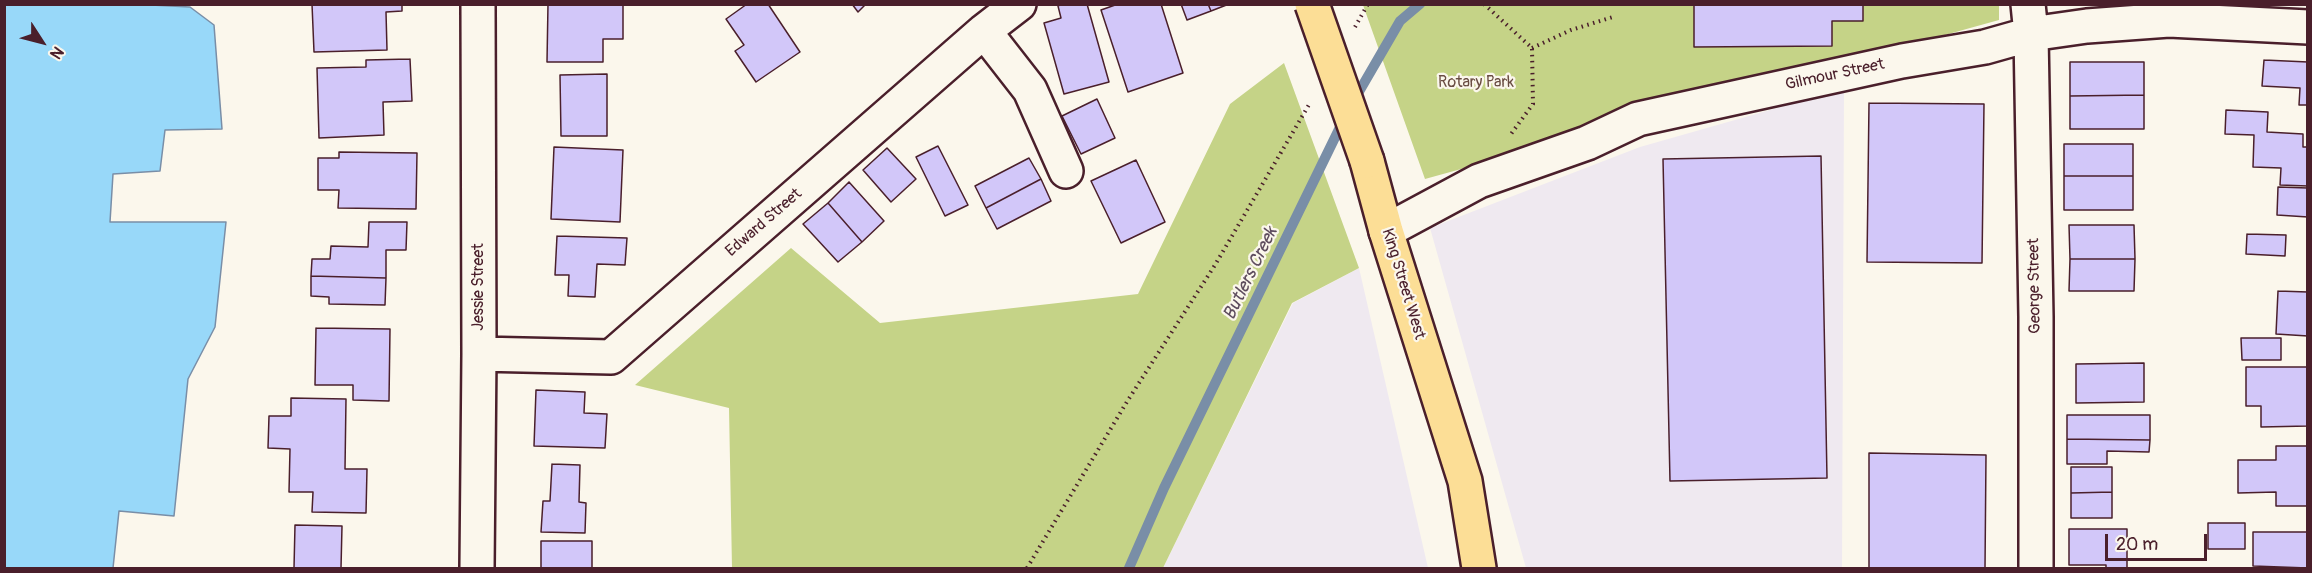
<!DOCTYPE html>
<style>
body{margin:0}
#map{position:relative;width:2312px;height:573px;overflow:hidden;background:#fbf7ec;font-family:Pangolin,sans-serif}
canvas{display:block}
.frame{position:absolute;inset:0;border:6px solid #4a1f2b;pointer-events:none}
.north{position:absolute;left:12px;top:12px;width:60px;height:60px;-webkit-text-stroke:4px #fbf7ec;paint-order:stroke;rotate:126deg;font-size:16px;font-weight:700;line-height:24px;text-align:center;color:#4a1f2b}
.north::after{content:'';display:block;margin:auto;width:21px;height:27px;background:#4a1f2b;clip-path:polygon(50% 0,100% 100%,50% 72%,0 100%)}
.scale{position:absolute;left:2105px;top:534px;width:102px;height:27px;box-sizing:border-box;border:3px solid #4a1f2b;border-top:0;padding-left:8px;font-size:18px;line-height:21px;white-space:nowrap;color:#4a1f2b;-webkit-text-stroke:4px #fbf7ec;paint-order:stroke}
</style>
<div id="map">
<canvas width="2312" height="573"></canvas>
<div class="frame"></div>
<div class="north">N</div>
<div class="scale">20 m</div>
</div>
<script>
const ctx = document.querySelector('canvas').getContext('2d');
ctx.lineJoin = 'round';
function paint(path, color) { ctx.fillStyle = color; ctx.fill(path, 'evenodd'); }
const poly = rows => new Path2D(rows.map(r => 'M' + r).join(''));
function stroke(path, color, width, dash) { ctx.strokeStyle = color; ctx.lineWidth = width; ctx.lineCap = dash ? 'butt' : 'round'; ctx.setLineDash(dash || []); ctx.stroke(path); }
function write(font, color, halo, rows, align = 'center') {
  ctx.font = font + ' Pangolin,sans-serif'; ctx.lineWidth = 4.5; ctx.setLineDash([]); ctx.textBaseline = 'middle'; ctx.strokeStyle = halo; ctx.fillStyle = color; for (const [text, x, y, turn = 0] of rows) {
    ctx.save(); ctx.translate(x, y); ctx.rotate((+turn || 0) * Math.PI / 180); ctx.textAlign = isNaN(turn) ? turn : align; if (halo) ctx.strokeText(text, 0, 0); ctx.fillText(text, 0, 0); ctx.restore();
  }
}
paint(poly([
 [1844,89,1842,568,1526,568,1430,228,1640,147],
 [1359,268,1428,568,1163,568,1293,303]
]), '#efe9f0');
paint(poly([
 [1999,4,1999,20,1425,179,1363,5],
 [1284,63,1359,268,1292,303,1163,568,732,568,729,408,635,385,791,248,880,323,1138,294,1230,104]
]), '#c5d387');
const water = poly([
 [151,5,190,7,214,25,222,129,165,130,160,171,113,174,110,222,226,222,215,327,188,379,174,516,119,511,113,568,5,568,5,5,151,5]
]);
paint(water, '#98d8f9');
stroke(water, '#798ea7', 1.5);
stroke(poly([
 [1353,102,1400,21,1420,4],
 [1129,568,1164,488,1344,119]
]), '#798ea7', 10);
const building = poly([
 [312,4,402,4,402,11,386,12,387,50,314,52,312,4],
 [548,4,623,4,623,39,603,39,603,62,547,62,548,4],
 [747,4,768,4,800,52,756,82,735,51,744,45,726,19,747,4],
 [852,4,866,4,858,12,852,4],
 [1062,4,1087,4,1109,82,1064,94,1044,23,1061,18,1058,6,1062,4],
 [1118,4,1161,4,1183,73,1128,92,1101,10,1118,4],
 [1181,4,1208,4,1211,11,1187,20,1181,4],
 [1208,4,1229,4,1211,11,1208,4],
 [1694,4,1863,4,1863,21,1832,21,1832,46,1694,47,1694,4],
 [410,59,412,101,383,102,384,135,319,138,317,68,366,67,366,60,410,59],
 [2264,60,2308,62,2308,105,2299,105,2300,88,2262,86,2264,60],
 [2070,62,2144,62,2144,95,2070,96,2070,62],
 [607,74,607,136,561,136,560,75,607,74],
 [2144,95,2144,129,2070,129,2070,96,2144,95],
 [1097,99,1115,138,1081,154,1062,116,1097,99],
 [1869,103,1984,104,1982,263,1867,262,1869,103],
 [2226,110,2268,112,2267,132,2303,134,2303,147,2308,147,2308,186,2280,185,2281,168,2253,167,2254,135,2225,134,2226,110],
 [2064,144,2133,144,2133,176,2064,176,2064,144],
 [938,146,968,205,945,216,916,157,938,146],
 [554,147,623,150,620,222,551,219,554,147],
 [887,148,916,179,891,202,863,170,887,148],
 [339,152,417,153,416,209,338,208,339,190,318,190,318,158,339,158,339,152],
 [1821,156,1827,478,1670,481,1663,159,1821,156],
 [1029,158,1041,179,986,208,975,186,1029,158],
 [1136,160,1165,222,1121,243,1091,181,1136,160],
 [2064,176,2133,176,2133,210,2064,210,2064,176],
 [1041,179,1051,201,997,229,986,208,1041,179],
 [849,182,884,221,862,242,828,203,849,182],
 [2278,187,2308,188,2308,217,2277,215,2278,187],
 [828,203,862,242,838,262,803,224,828,203],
 [369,222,407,222,406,250,386,250,386,278,311,276,312,259,330,259,331,246,368,247,369,222],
 [2069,225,2134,225,2135,259,2070,259,2069,225],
 [2247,234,2286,235,2285,256,2246,254,2247,234],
 [557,236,627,238,625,265,597,264,595,297,568,296,569,275,555,275,557,236],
 [2070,259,2135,259,2134,291,2069,291,2070,259],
 [311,276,386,278,385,305,329,304,329,297,311,296,311,276],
 [2278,291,2308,292,2308,336,2276,334,2278,291],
 [316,328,390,329,389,401,353,400,353,385,315,385,316,328],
 [2241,338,2281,338,2281,360,2242,360,2241,338],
 [2144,363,2144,402,2076,403,2076,364,2144,363],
 [2246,367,2308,367,2308,426,2261,427,2261,406,2246,406,2246,367],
 [536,390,585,392,584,413,607,414,605,448,534,446,536,390],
 [291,398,346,399,345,469,367,469,366,513,312,512,313,492,289,492,290,449,268,448,269,416,291,416,291,398],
 [2067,415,2150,415,2150,440,2067,439,2067,415],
 [2067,439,2150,440,2149,452,2107,451,2107,464,2067,464,2067,439],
 [2276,446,2308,446,2308,506,2276,506,2276,492,2238,493,2238,460,2276,460,2276,446],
 [1869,453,1986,455,1985,568,1869,568,1869,453],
 [552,464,580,465,579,502,586,503,585,533,541,532,543,501,550,501,552,464],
 [2071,467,2112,467,2112,492,2071,493,2071,467],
 [2112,492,2112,518,2071,518,2071,493,2112,492],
 [2208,523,2245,523,2245,549,2208,549,2208,523],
 [295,525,342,526,341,568,294,568,295,525],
 [2069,529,2127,529,2127,568,2106,568,2106,565,2069,565,2069,529],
 [2253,532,2308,532,2308,568,2253,566,2253,532],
 [541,541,592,541,592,568,541,568,541,541]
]);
paint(building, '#d2c7f9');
stroke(building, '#4a1f2b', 1.5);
const street = poly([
 [2028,4,2031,34,2036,317,2036,568],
 [984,31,1030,90,1066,171],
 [1386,231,1479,181,1587,143,1638,119,1902,61,1985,47,2031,34,2087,26,2169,20,2308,27],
 [479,354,611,357,984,31,1019,4],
 [477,568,479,354,478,4]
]);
const primary = poly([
 [1367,161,1386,231,1465,481,1479,568]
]);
stroke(street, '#4a1f2b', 38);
stroke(primary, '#4a1f2b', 38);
stroke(poly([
 [1484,4,1532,48,1533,104,1511,134],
 [1355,27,1368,4],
 [1532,48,1571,30,1613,17],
 [1027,568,1128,400,1215,265,1310,103]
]), '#4a1f2b', 4, [1.5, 4.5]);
stroke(street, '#fbf7ec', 33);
stroke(primary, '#fcde96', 33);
const primaryBridge = poly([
 [1312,4,1367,161]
]);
stroke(primaryBridge, '#4a1f2b', 38, []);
stroke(primaryBridge, '#fcde96', 33);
write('16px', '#4a1f2b', '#fbf7ec', [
 ["Gilmour Street",1835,75,-12],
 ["Edward Street",764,223,-41],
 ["King Street West",1403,284,73],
 ["George Street",2035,286,-91],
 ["Jessie Street",479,287,-90]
]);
write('16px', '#694c42', '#fbf7ec', [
 ["Rotary Park",1476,83]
]);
write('italic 18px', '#5e4d5e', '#fbf7ec', [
 ["Butlers Creek",1251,274,-64]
]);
</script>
